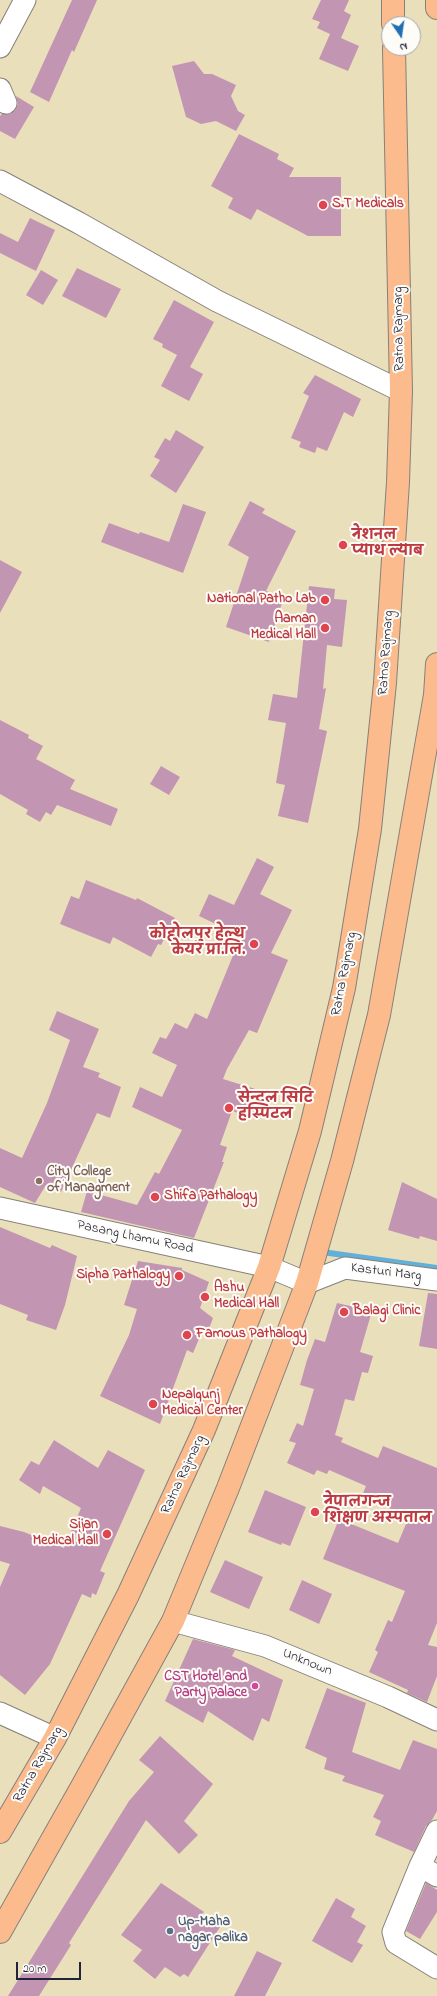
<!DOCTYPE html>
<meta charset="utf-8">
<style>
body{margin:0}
#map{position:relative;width:437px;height:1996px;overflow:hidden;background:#eadfbb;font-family:"Indie Flower",sans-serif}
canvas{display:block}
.north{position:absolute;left:381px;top:16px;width:40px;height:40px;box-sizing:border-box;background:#fdfcf7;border:1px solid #a5a5ac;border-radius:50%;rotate:167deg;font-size:11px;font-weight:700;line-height:16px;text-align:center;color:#22223b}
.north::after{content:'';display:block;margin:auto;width:14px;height:18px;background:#1f6fb2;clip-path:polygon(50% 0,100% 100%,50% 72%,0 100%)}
.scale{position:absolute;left:16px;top:1962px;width:65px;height:18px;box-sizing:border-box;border:2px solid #22223b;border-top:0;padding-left:5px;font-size:12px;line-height:14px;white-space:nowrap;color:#22223b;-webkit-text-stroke:3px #fdfcf7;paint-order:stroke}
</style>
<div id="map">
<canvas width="437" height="1996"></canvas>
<div class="north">N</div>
<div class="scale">20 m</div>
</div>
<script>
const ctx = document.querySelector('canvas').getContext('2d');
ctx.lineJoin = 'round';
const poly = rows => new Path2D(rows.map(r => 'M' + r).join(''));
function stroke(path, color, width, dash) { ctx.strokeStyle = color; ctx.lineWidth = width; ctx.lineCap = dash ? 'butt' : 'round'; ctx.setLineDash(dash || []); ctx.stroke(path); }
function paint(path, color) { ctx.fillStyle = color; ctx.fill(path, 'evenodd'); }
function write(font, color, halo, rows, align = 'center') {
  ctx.font = font + ' "Indie Flower","Playpen Sans Deva",sans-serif'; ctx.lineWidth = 4; ctx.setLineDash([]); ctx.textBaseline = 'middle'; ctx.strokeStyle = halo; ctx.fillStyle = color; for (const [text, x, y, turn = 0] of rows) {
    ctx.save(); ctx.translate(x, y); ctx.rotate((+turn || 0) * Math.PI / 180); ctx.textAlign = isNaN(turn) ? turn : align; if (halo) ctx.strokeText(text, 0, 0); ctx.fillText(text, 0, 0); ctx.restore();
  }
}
stroke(poly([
 [322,1252,437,1268]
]), '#60b0da', 6);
paint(poly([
 [72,0,97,0,74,52,72,50,49,102,30,92],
 [321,0,349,0,344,11,351,15,341,38,359,46,348,71,319,59,330,34,317,28,320,22,312,19],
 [194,61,204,74,212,74,236,85,231,96,238,111,245,115,236,131,216,121,201,124,186,117,172,66],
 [16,96,34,107,15,139,0,131,0,116,2,114,10,114,15,110,18,104],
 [239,134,279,154,277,159,294,168,289,177,341,177,341,236,308,236,257,209,251,220,228,208,233,198,211,186],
 [30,218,55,230,36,271,0,253,0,233,18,242],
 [77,268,121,289,106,318,62,296],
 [41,270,58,280,43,305,26,295],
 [174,300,214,322,190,367,203,374,189,401,161,386,177,355,162,347,163,344,153,339],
 [315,375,361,399,353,417,344,412,327,451,317,447,315,453,299,447,301,442,291,438,309,396,303,393],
 [176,430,204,447,176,493,150,476,160,460,154,457,165,438,170,441],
 [250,501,265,509,262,513,296,531,266,591,284,597,269,642,226,627,249,557,228,545],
 [183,504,206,512,183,573,101,542,109,523,139,534,140,532,169,542],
 [0,560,22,572,0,613],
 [309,586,335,589,334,599,347,600,342,647,327,645,323,689,326,688,319,729,327,731,308,823,278,816,285,785,276,783,286,723,268,720,273,694,297,698],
 [0,720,29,735,28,738,43,746,36,759,75,780,70,789,118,809,111,826,57,805,51,815,46,812,40,822,26,814,28,810,0,794],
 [161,766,180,777,169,795,150,784],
 [257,858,274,867,260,894,292,910,271,953,288,960,257,1033,249,1030,227,1069,223,1079,265,1092,256,1118,232,1111,220,1145,227,1147,222,1162,224,1162,194,1238,81,1212,87,1191,137,1205,155,1172,159,1174,182,1130,132,1107,140,1087,162,1097,177,1065,152,1053,160,1037,166,1039,175,1023,187,1029,195,1013,207,1019,241,936,199,916,209,894,234,905],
 [86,880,136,900,137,898,175,918,161,945,158,944,151,957,113,937,110,944,60,924,71,896,79,899],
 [57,1011,99,1029,83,1067,100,1073,98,1077,121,1087,110,1118,97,1113,61,1192,46,1185,35,1203,0,1187,0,1148,22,1158,47,1103,70,1040,49,1030],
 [402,1182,437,1199,437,1241,420,1236,419,1239,388,1230],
 [0,1227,50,1248,52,1245,77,1256,65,1305,56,1330,26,1320,28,1315,0,1304],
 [138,1261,182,1268,182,1270,209,1282,200,1308,213,1318,207,1334,202,1332,193,1353,187,1350,160,1424,100,1396,129,1335,137,1309,124,1305],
 [428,1293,437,1294,437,1349,419,1346],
 [337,1303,372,1311,360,1352,373,1356,368,1373,362,1372,354,1401,345,1399,335,1435,343,1438,341,1442,378,1458,383,1446,437,1468,437,1623,428,1645,437,1647,437,1676,427,1702,407,1693,408,1690,369,1672,378,1652,375,1650,388,1620,392,1622,405,1591,323,1559,339,1519,398,1543,409,1517,362,1496,366,1486,329,1470,327,1474,317,1470,314,1475,287,1463,296,1443,289,1441,297,1423,303,1426,314,1389,300,1385,307,1360,315,1339,325,1342],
 [54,1440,98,1468,108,1450,145,1470,100,1571,105,1573,96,1595,92,1593,91,1598,82,1594,50,1664,25,1695,0,1675,0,1587,10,1564,0,1561,0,1526,24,1532,64,1548,81,1508,43,1486,40,1494,19,1480,31,1461,39,1465],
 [265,1490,306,1507,290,1546,282,1543,281,1545,248,1532],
 [225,1560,263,1577,249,1609,210,1592],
 [302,1580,332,1594,319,1624,289,1610],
 [193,1639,235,1650,232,1656,283,1680,269,1722,262,1718,253,1741,208,1711,203,1723,165,1701],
 [327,1688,366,1703,352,1752,400,1770,413,1740,437,1749,437,1811,432,1820,426,1826,414,1852,375,1835,381,1821,373,1817,384,1795,342,1781,345,1776,324,1769,327,1758,305,1748],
 [160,1736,213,1784,184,1821,198,1835,179,1854,146,1820,69,1943,71,1945,39,1996,8,1996,129,1801,154,1772,139,1760],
 [161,1883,204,1912,201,1915,220,1927,188,1977,184,1974,180,1977,165,1967,155,1979,133,1961,142,1950,121,1935],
 [426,1883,437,1890,437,1912,420,1939,406,1931],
 [336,1898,355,1909,351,1917,366,1926,357,1942,363,1945,352,1963,312,1941],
 [257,1951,282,1963,265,1996,234,1996]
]), '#c295b2');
const minor = poly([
 [0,47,25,0],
 [0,89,6,103],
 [0,181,79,223,217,301,401,391],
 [0,1208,269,1267,307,1283,345,1268,437,1280],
 [173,1621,265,1646,388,1697,437,1720],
 [0,1713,55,1738],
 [437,1831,420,1866,437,1876],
 [420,1866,393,1932,396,1943,437,1968]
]);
const highway = poly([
 [393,0,393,24],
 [437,0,437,8],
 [0,1832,55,1738,128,1595,204,1430,269,1267,310,1131,344,988,370,829,385,683,398,482,401,391,394,48],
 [0,1932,84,1783,173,1621,228,1488,307,1283,342,1161,379,1015,435,695,437,664]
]);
stroke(minor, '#86807b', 23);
stroke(highway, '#86807b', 24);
stroke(minor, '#fff', 21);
stroke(highway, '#fbbb8c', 22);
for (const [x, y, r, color] of [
 [323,205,5,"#e0444e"],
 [343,545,5,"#e0444e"],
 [325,600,5,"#e0444e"],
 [325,628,5,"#e0444e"],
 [254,944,5,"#e0444e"],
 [229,1108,5,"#e0444e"],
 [39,1181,4,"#8d6e63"],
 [155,1197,5,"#e0444e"],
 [179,1276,5,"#e0444e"],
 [205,1297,5,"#e0444e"],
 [344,1312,5,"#e0444e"],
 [187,1335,5,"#e0444e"],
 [153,1404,5,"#e0444e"],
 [315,1512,5,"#e0444e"],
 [107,1534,5,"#e0444e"],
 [255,1686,4,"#d1479c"],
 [170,1931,4,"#5c6f8a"]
]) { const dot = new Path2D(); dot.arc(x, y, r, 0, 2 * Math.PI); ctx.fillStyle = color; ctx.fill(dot); stroke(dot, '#fdfcf7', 1.5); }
write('bold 14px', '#be3a42', '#fdfcf7', [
 ["S.T Medicals",332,205],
 ["नेशनल",352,537],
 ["प्याथ ल्याब",352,553],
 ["National Patho Lab",316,600,"right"],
 ["Aaman",316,620,"right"],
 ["Medical Hall",316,636,"right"],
 ["काेहाेलपुर हेल्थ",245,936,"right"],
 ["केयर प्रा.लि.",245,952,"right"],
 ["सेन्टल सिटि",238,1100],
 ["हस्पिटल",238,1116],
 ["Shifa Pathalogy",164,1197],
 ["Sipha Pathalogy",170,1276,"right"],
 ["Ashu",214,1289],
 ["Medical Hall",214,1305],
 ["Balagi Clinic",353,1312],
 ["Famous Pathalogy",196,1335],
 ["Nepalgunj",162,1396],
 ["Medical Center",162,1412],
 ["नेपालगन्ज",324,1504],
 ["शिक्षण अस्पताल",324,1520],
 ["Sijan",98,1526,"right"],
 ["Medical Hall",98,1542,"right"]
], 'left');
write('14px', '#22223b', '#fdfcf7', [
 ["Ratna Rajmarg",400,329,-91],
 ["Ratna Rajmarg",387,653,-86],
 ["Ratna Rajmarg",345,974,-79],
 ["Pasang Lhamu Road",135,1238,12],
 ["Kasturi Marg",386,1273,7],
 ["Ratna Rajmarg",184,1475,-65],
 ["Unknown",307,1663,22],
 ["Ratna Rajmarg",39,1765,-60]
]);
write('bold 14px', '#785e54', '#fdfcf7', [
 ["City College",47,1173],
 ["of Managment",47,1189]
], 'left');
write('bold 14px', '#b23c85', '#fdfcf7', [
 ["CST Hotel and",247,1678],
 ["Party Palace",247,1694]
], 'right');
write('bold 14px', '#4e5e75', '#fdfcf7', [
 ["Up-Maha",178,1923],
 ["nagar palika",178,1939]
], 'left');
</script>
